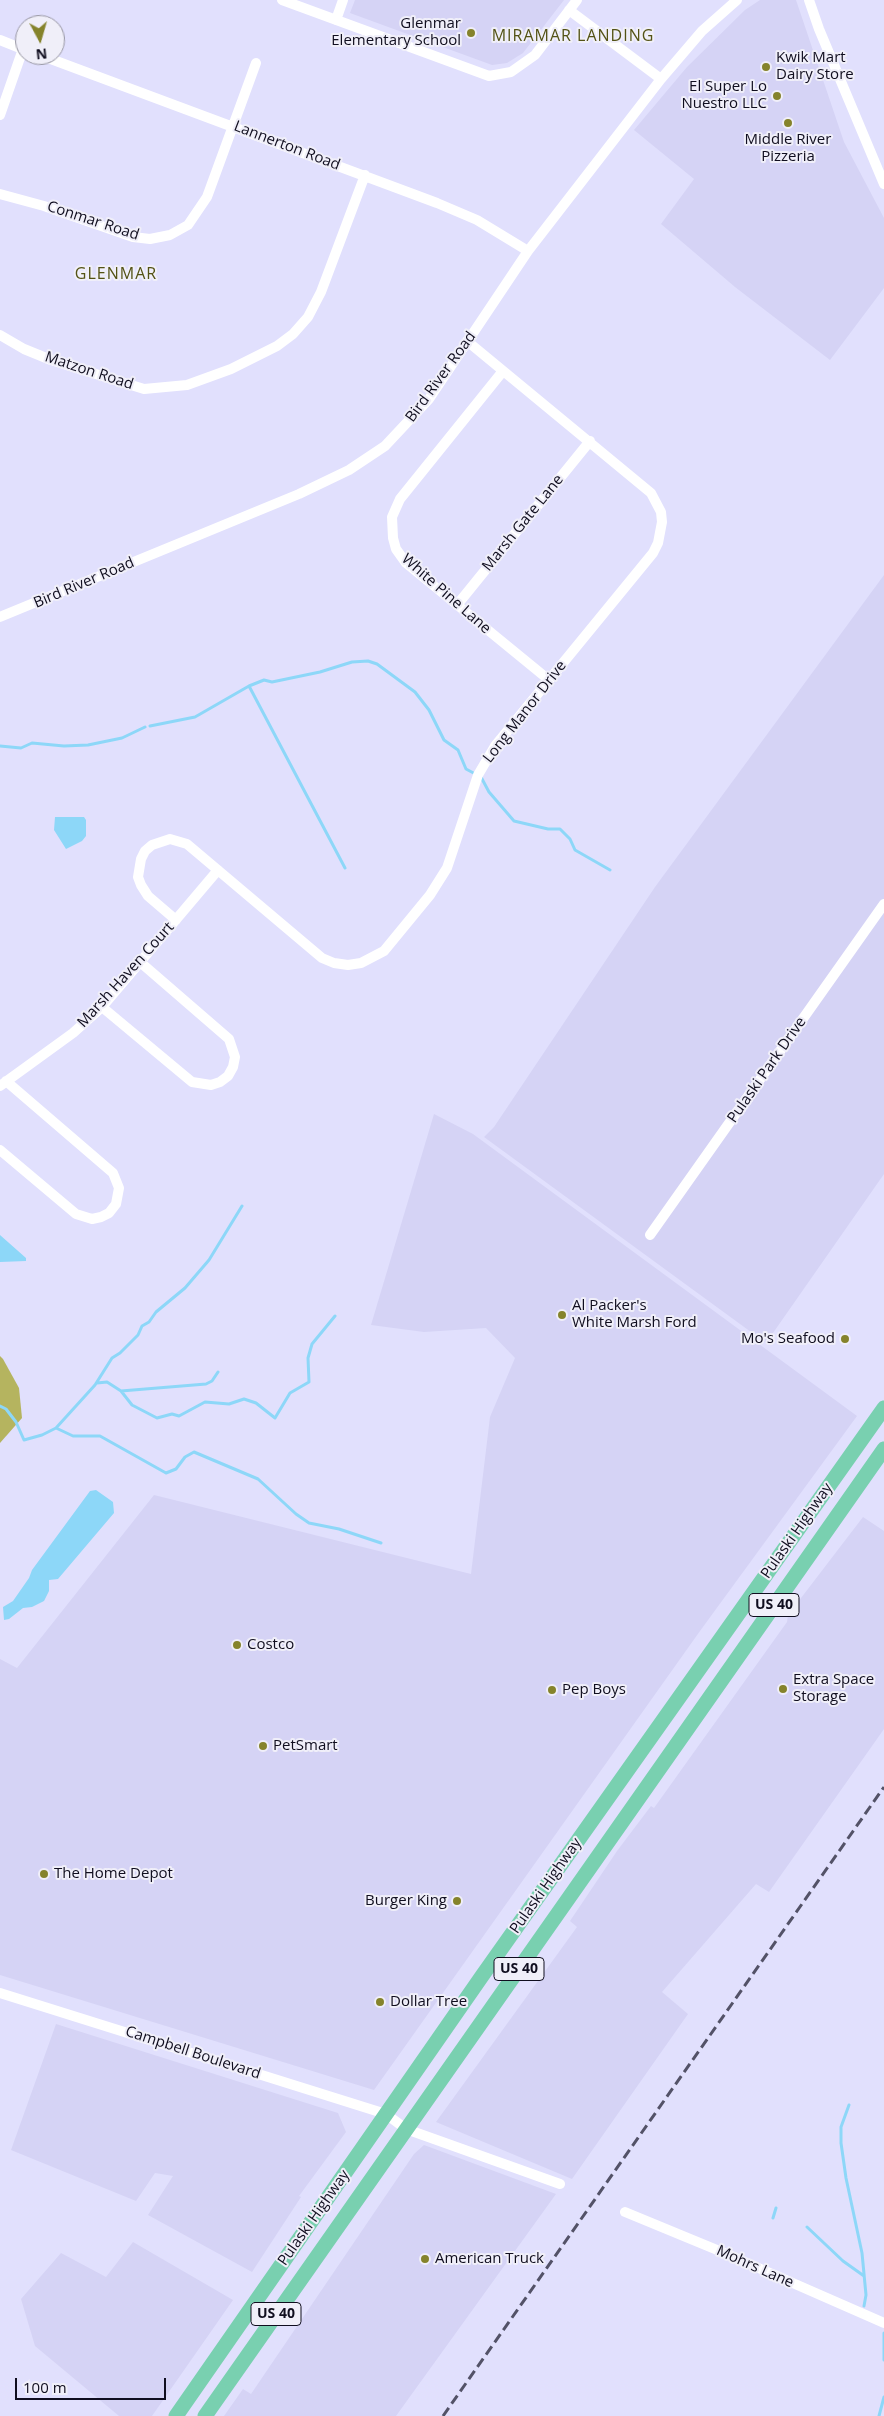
<!DOCTYPE html>
<style>
body{margin:0}
#map{position:relative;width:884px;height:2416px;overflow:hidden;background:#e1e0fd;font-family:"Open Sans",sans-serif}
canvas{display:block}
.north{position:absolute;left:15px;top:15px;width:50px;height:50px;box-sizing:border-box;background:#f0eff9;border:1px solid #9695a2;border-radius:50%;rotate:174deg;font-size:14px;font-weight:700;line-height:20px;text-align:center;color:#100e1f}
.north::after{content:'';display:block;margin:auto;width:18px;height:22px;background:#85832b;clip-path:polygon(50% 0,100% 100%,50% 72%,0 100%)}
.scale{position:absolute;left:15px;top:2378px;width:151px;height:22px;box-sizing:border-box;border:2px solid #100e1f;border-top:0;padding-left:6px;font-size:15px;line-height:18px;white-space:nowrap;color:#100e1f;-webkit-text-stroke:4px #f0eff9;paint-order:stroke}
</style>
<div id="map">
<canvas width="884" height="2416"></canvas>
<div class="north">N</div>
<div class="scale">100 m</div>
</div>
<script>
const ctx = document.querySelector('canvas').getContext('2d');
ctx.lineJoin = 'round';
function paint(path, color) { ctx.fillStyle = color; ctx.fill(path, 'evenodd'); }
const poly = rows => new Path2D(rows.map(r => 'M' + r).join(''));
function stroke(path, color, width, dash) { ctx.strokeStyle = color; ctx.lineWidth = width; ctx.lineCap = dash ? 'butt' : 'round'; ctx.setLineDash(dash || []); ctx.stroke(path); }
function write(font, color, halo, rows, align = 'center') {
  ctx.font = font + ' "Open Sans",sans-serif'; ctx.lineWidth = 4; ctx.setLineDash([]); ctx.textBaseline = 'middle'; ctx.strokeStyle = halo; ctx.fillStyle = color; for (const [text, x, y, turn = 0] of rows) {
    ctx.save(); ctx.translate(x, y); ctx.rotate((+turn || 0) * Math.PI / 180); ctx.textAlign = isNaN(turn) ? turn : align; if (halo) ctx.strokeText(text, 0, 0); ctx.fillText(text, 0, 0); ctx.restore();
  }
}
paint(poly([
 [355,0,564,0,523,53,507,63,492,65,350,13],
 [760,0,796,0,844,142,884,218,884,288,830,360,735,287,661,224,694,179,634,130,687,67,745,10],
 [884,575,884,1174,766,1343,484,1137,494,1127,655,887],
 [434,1114,473,1134,857,1416,700,1631,374,2090,0,1975,0,1659,17,1668,154,1495,471,1574,490,1417,515,1358,486,1328,424,1332,371,1325],
 [863,1517,884,1531,884,1729,769,1892,756,1884,662,1992,688,2014,572,2179,436,2122,577,1927,570,1921,617,1851,651,1806,654,1808,787,1622,788,1615],
 [56,2024,338,2113,346,2132,299,2196,301,2197,252,2272,148,2215,173,2176,155,2173,136,2201,11,2150],
 [424,2145,556,2194,396,2416,224,2416,243,2389,251,2394,414,2154],
 [133,2242,233,2300,152,2416,119,2416,35,2346,21,2299,61,2253,106,2277]
]), '#d5d3f5');
paint(poly([
 [0,1356,3,1359,19,1388,22,1418,0,1443]
]), '#b5b45f');
paint(poly([
 [55,817,84,817,86,820,86,836,82,841,66,849,54,830],
 [0,1235,26,1258,26,1261,0,1262],
 [96,1490,113,1502,114,1513,58,1579,49,1580,49,1591,44,1601,32,1607,23,1608,9,1619,4,1620,3,1607,13,1601,29,1578,32,1570,90,1491]
]), '#8dd7f8');
stroke(poly([
 [249,686,345,868],
 [150,726,195,717,249,686,264,680,272,682,320,672,352,662,368,661,377,664,415,692,429,710,444,740,458,750,466,769,481,777,489,792,514,821,548,829,560,829,570,839,575,850,610,870],
 [0,746,21,748,32,743,64,746,88,745,122,738,145,727],
 [97,1383,107,1382,121,1391,132,1405,157,1418,172,1414,179,1416,205,1402,229,1404,244,1399,256,1403,275,1418,290,1393,309,1382,308,1358,312,1344,335,1316],
 [121,1391,206,1384,212,1381,218,1372],
 [0,1406,6,1409,16,1422,24,1440,42,1435,56,1428,95,1385,112,1358,120,1353,138,1335,142,1326,149,1322,156,1312,185,1288,209,1260,242,1206],
 [56,1428,73,1436,100,1436,166,1473,176,1469,185,1457,194,1452,258,1479,296,1514,309,1523,339,1529,381,1543],
 [849,2105,841,2127,841,2143,846,2178,862,2253,866,2295,864,2306],
 [773,2218,776,2208],
 [807,2227,843,2261,864,2276],
 [884,2333,884,2360],
 [879,2416,884,2397]
]), '#8dd7f8', 3);
stroke(poly([
 [282,0,489,76,511,72,535,55,577,0],
 [809,0,819,29,884,184],
 [569,10,661,79],
 [336,20,343,0],
 [0,40,25,50],
 [40,55,437,203,477,220,528,251],
 [0,115,23,49],
 [0,194,44,206,133,237,150,239,170,235,188,225,207,197,256,63],
 [0,335,24,349,51,360,144,389,187,385,231,369,277,346,293,334,308,317,321,292,365,175],
 [503,371,400,499,392,517,393,538,396,549,406,563,549,680],
 [457,605,590,441],
 [0,617,299,494,349,470,385,446,429,399,528,251,661,79,702,31,737,0],
 [176,920,148,896,141,885,138,877,141,859,145,851,152,845,170,839,187,844,322,958,334,963,348,965,361,963,384,951,430,895,447,868,478,775,495,746,653,553,658,543,662,522,661,512,651,493,467,341],
 [102,1007,192,1082,211,1085,220,1082,228,1076,233,1067,235,1057,229,1039,140,962],
 [0,1086,73,1033,102,1007,218,870],
 [0,1150,76,1214,92,1219,101,1217,109,1213,116,1204,119,1188,113,1173,6,1081],
 [650,1235,884,904],
 [0,1993,386,2114,406,2129,560,2184],
 [625,2212,722,2252,884,2323]
]), '#fff', 10);
stroke(poly([
 [176,2416,482,1976,884,1408],
 [205,2416,884,1449]
]), '#79d0b0', 15);
stroke(poly([
 [443,2416,884,1787]
]), '#535267', 3, [10, 5]);
for (const [x, y, r, color] of [
 [471,33,5,"#85832b"],
 [766,67,5,"#85832b"],
 [777,96,5,"#85832b"],
 [788,123,5,"#85832b"],
 [562,1315,5,"#85832b"],
 [845,1339,5,"#85832b"],
 [237,1645,5,"#85832b"],
 [783,1689,5,"#85832b"],
 [552,1690,5,"#85832b"],
 [263,1746,5,"#85832b"],
 [44,1874,5,"#85832b"],
 [457,1901,5,"#85832b"],
 [380,2002,5,"#85832b"],
 [425,2259,5,"#85832b"]
]) { const dot = new Path2D(); dot.arc(x, y, r, 0, 2 * Math.PI); ctx.fillStyle = color; ctx.fill(dot); stroke(dot, '#f0eff9', 2); }
for (const [x, y, w] of [
 [774,1605,50],
 [519,1969,50],
 [276,2314,50]
]) { const box = new Path2D(); box.roundRect(x - w / 2, y - 11.5, w, 23, 4); ctx.fillStyle = '#f0eff9'; ctx.fill(box); stroke(box, '#100e1f', 1); }
write('bold 14px', '#100e1f', null, [
 ["US 40",774,1605],
 ["US 40",519,1969],
 ["US 40",276,2314]
]);
write('15px', '#100e1f', '#f0eff9', [
 ["Glenmar",461,24,"right"],
 ["Elementary School",461,41,"right"],
 ["Kwik Mart",776,58],
 ["Dairy Store",776,75],
 ["El Super Lo",767,87,"right"],
 ["Nuestro LLC",767,104,"right"],
 ["Middle River",788,140,"center"],
 ["Pizzeria",788,157,"center"],
 ["Al Packer's",572,1306],
 ["White Marsh Ford",572,1323],
 ["Mo's Seafood",835,1339,"right"],
 ["Costco",247,1645],
 ["Extra Space",793,1680],
 ["Storage",793,1697],
 ["Pep Boys",562,1690],
 ["PetSmart",273,1746],
 ["The Home Depot",54,1874],
 ["Burger King",447,1901,"right"],
 ["Dollar Tree",390,2002],
 ["American Truck",435,2259]
], 'left');
write('15px', '#100e1f', '#f0eff9', [
 ["Lannerton Road",287,146,21],
 ["Conmar Road",93,221,18],
 ["Matzon Road",89,371,18],
 ["Bird River Road",441,377,-54],
 ["Marsh Gate Lane",523,523,-51],
 ["Bird River Road",84,583,-23],
 ["White Pine Lane",446,594,41],
 ["Long Manor Drive",525,712,-52],
 ["Marsh Haven Court",126,975,-48],
 ["Pulaski Park Drive",767,1070,-55],
 ["Pulaski Highway",797,1531,-55],
 ["Pulaski Highway",546,1886,-55],
 ["Campbell Boulevard",193,2053,18],
 ["Pulaski Highway",314,2218,-55],
 ["Mohrs Lane",755,2267,24]
]);
ctx.letterSpacing = '1px';
write('16px', '#535215', '#f0eff9', [
 ["MIRAMAR LANDING",573,36],
 ["GLENMAR",116,274]
]);
ctx.letterSpacing = '0px';
</script>
